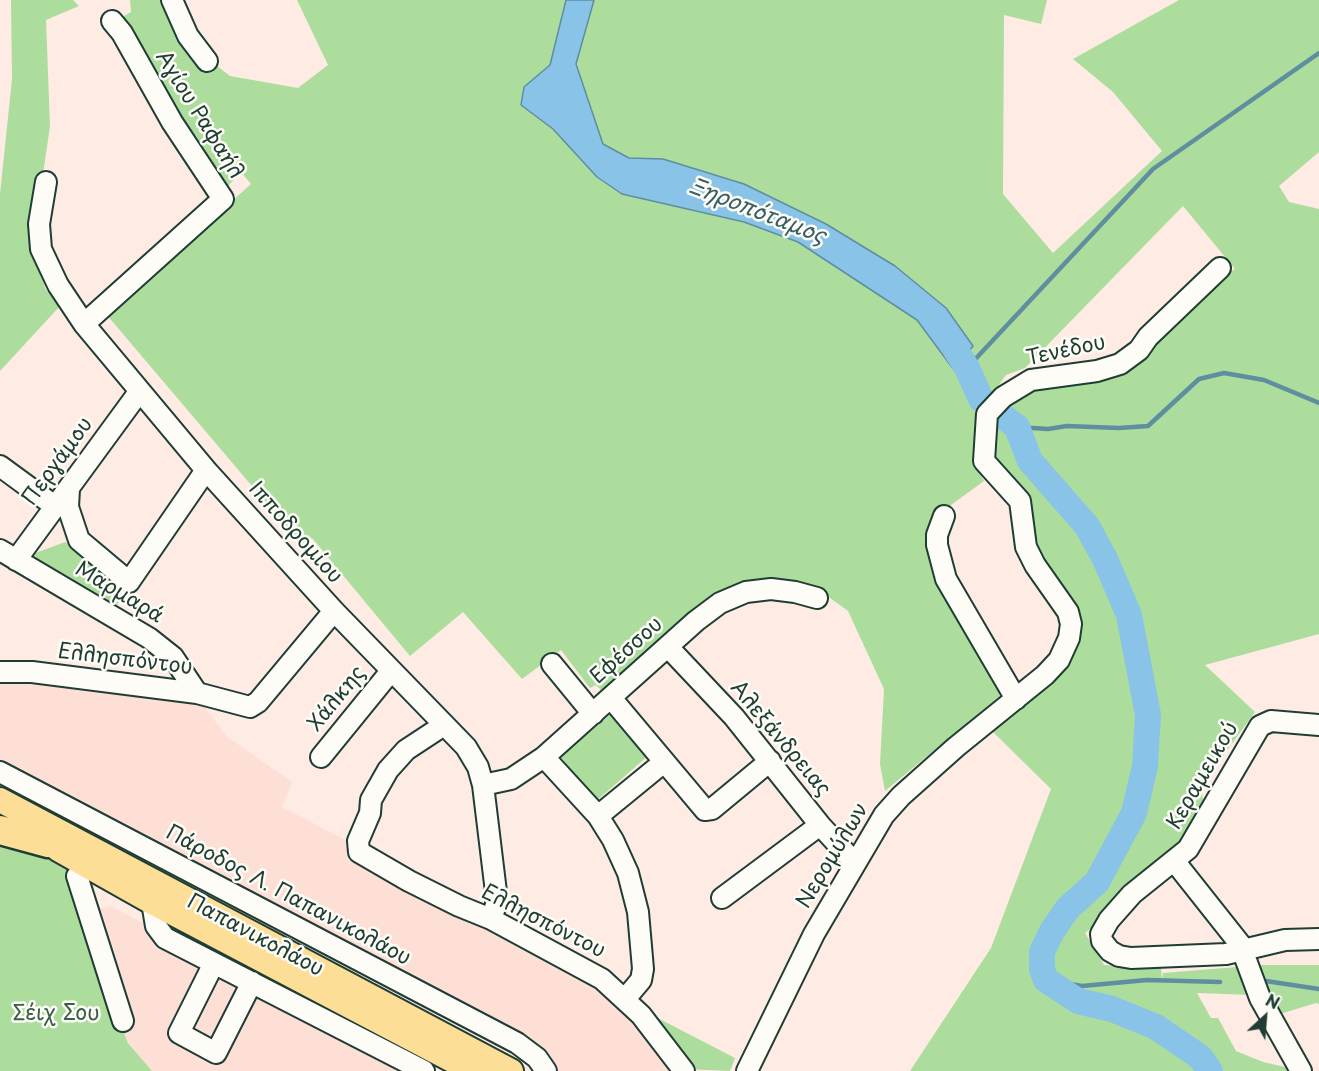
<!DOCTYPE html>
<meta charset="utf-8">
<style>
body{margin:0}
#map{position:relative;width:1319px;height:1071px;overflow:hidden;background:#fdebe4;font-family:"Playpen Sans",sans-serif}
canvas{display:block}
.north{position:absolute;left:1235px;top:987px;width:60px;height:60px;-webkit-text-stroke:4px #fdfcf7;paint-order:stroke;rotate:26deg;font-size:16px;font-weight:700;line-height:24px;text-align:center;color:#1f3d34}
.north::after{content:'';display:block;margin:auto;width:21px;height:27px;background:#1f3d34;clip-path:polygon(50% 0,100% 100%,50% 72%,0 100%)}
</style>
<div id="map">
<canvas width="1319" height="1071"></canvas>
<div class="north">N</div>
</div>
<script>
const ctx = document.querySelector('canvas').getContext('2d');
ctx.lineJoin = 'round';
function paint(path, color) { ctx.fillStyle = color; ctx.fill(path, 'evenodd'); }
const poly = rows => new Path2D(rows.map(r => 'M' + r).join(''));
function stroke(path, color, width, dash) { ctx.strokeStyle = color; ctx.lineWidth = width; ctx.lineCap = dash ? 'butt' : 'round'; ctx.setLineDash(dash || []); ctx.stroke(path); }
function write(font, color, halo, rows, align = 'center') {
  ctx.font = font + ' "Playpen Sans",sans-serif'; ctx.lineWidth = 5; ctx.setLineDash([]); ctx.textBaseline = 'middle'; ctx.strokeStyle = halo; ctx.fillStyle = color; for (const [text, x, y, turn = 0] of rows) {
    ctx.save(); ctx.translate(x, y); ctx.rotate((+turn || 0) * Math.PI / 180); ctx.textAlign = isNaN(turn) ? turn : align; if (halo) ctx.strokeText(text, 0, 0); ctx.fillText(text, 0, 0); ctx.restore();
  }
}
paint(poly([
 [0,677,200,701,226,736,292,782,282,807,581,962,686,1071,548,1071,0,771],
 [111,906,161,933,426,1071,152,1071,128,1042,109,996,90,911]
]), '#fddfd6');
paint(poly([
 [11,0,73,0,79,6,46,20,50,126,33,242,36,262,46,290,60,306,0,371,0,194,12,79],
 [130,0,167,0,208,59,230,76,298,88,328,65,297,0,1047,0,1041,24,1004,15,1003,194,1053,253,1162,151,1113,92,1073,59,1179,0,1319,0,1319,152,1279,186,1289,202,1319,209,1319,634,1205,665,1255,712,1201,786,1203,800,1183,842,1171,857,1139,874,1102,919,1085,933,1104,965,1161,968,1162,979,1163,973,1262,965,1319,965,1319,1004,1316,1003,1280,1014,1252,995,1197,993,1211,1018,1218,1018,1236,1051,1263,1062,1289,1068,1291,1071,910,1071,991,948,1051,789,992,731,1052,679,1069,655,1056,585,991,461,990,419,1027,386,1131,364,1145,358,1145,345,1214,282,1235,269,1183,206,1025,368,1006,375,979,414,973,462,984,481,940,513,929,546,943,595,1001,695,885,791,880,764,884,689,848,611,815,587,769,581,605,694,596,685,590,688,561,650,522,679,463,612,410,656,312,538,302,545,106,314,251,184,241,172,228,186,222,185,197,137,172,112,122,17,131,12],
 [65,542,115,573,120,601,110,612,22,558],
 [613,712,649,755,596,801,561,757],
 [0,837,15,841,66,864,118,1018,128,1043,152,1071,0,1071],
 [646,1012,735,1058,730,1071,684,1069]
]), '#acdd9d');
const water = poly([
 [566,0,594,0,576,64,603,144,629,158,663,159,744,184,826,224,895,266,946,308,973,346,954,370,917,320,798,242,744,222,622,194,597,177,553,129,521,105,524,87,550,65,566,0]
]);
paint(water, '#89c4e8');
stroke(water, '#5f8ea0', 1.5);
stroke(poly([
 [967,368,1153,169,1319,53],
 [1017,427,1048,429,1067,426,1119,428,1148,426,1199,379,1224,373,1264,380,1319,403],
 [1046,980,1082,986,1147,980,1220,982],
 [1266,981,1319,989]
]), '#5f8ea0', 4.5);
stroke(poly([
 [944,331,967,368,981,399],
 [996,411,1017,427,1030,461,1087,526,1105,559,1129,615,1148,715,1145,766,1134,813,1097,882,1068,908,1052,931,1042,952,1042,969,1046,980,1078,1001,1112,1009,1156,1027,1200,1057,1210,1071]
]), '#89c4e8', 26);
const minor = poly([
 [172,0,188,36,207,61],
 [46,182,39,224,41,249,58,285,84,324,206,470,334,611,466,747,478,767,483,785,496,892,496,905,491,919],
 [84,324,223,199,172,122,122,33,112,21],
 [0,466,56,507],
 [69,489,68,507,79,540,129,582,206,470],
 [944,516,937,535,937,545,946,579,1016,699],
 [0,550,149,638,173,657,197,693],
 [16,560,139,392],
 [668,647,734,717,820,825,854,862],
 [552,664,593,714],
 [0,672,32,672,197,693,250,707,258,702,334,611],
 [611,698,705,810,712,809,770,761],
 [444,725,406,750,388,770,371,800,370,813,358,841,359,852,409,881,459,906,491,919,602,979,641,1015,684,1071],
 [1319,725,1271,721,1260,726,1188,849,1132,894,1109,920,1101,934,1102,941,1110,951,1119,956,1131,958,1226,954,1285,940,1319,939],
 [321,757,391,671],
 [544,757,598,816,613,840,628,873,638,912,643,969,641,980,625,999],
 [0,772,517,1043,537,1058,546,1071],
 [483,785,511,779,544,757,696,621,720,603,746,592,771,589,795,592,817,598],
 [598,816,664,762],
 [1175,862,1240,944,1260,998,1301,1071],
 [77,876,123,1021],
 [722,898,820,825],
 [152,902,156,926,165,938,424,1071],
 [214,963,179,1033,216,1053,252,982],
 [747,1071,814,934,884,815,901,796,956,747,1045,675,1059,660,1069,638,1071,624,1068,612,1035,565,1026,547,1020,501,984,461,987,414,1003,397,1031,380,1097,371,1120,364,1139,350,1148,337,1220,268]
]);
const major = poly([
 [0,800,511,1071],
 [58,849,152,902,473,1071]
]);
const highway = poly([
 [0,830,48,843]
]);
stroke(minor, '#1f3d34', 24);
stroke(major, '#1f3d34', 28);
stroke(highway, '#1f3d34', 33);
stroke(minor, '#fdfcf7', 20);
stroke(major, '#fcde96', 24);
stroke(highway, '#fcde96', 28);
write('21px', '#1f3d34', '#fdfcf7', [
 ["Αγίου Ραφαήλ",199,115,58],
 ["Τενέδου",1066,351,-12],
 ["Περγάμου",58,462,-54],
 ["Ιπποδρομίου",295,533,48],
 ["Μαρμαρά",119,593,31],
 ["Εφέσσου",627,651,-42],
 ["Ελλησπόντου",125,660,7],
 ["Χάλκης",337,699,-51],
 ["Αλεξάνδρειας",780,739,50],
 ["Κεραμεικού",1203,776,-60],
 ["Νερομύλων",833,856,-59],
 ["Πάροδος Λ. Παπανικολάου",288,896,28],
 ["Ελλησπόντου",543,922,27],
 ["Παπανικολάου",255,936,28]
]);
write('21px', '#3b5d49', '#fdfcf7', [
 ["Σέιχ Σου",56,1014]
]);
write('italic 22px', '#3a5f61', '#fdfcf7', [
 ["Ξηροπόταμος",757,212,21]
]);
</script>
